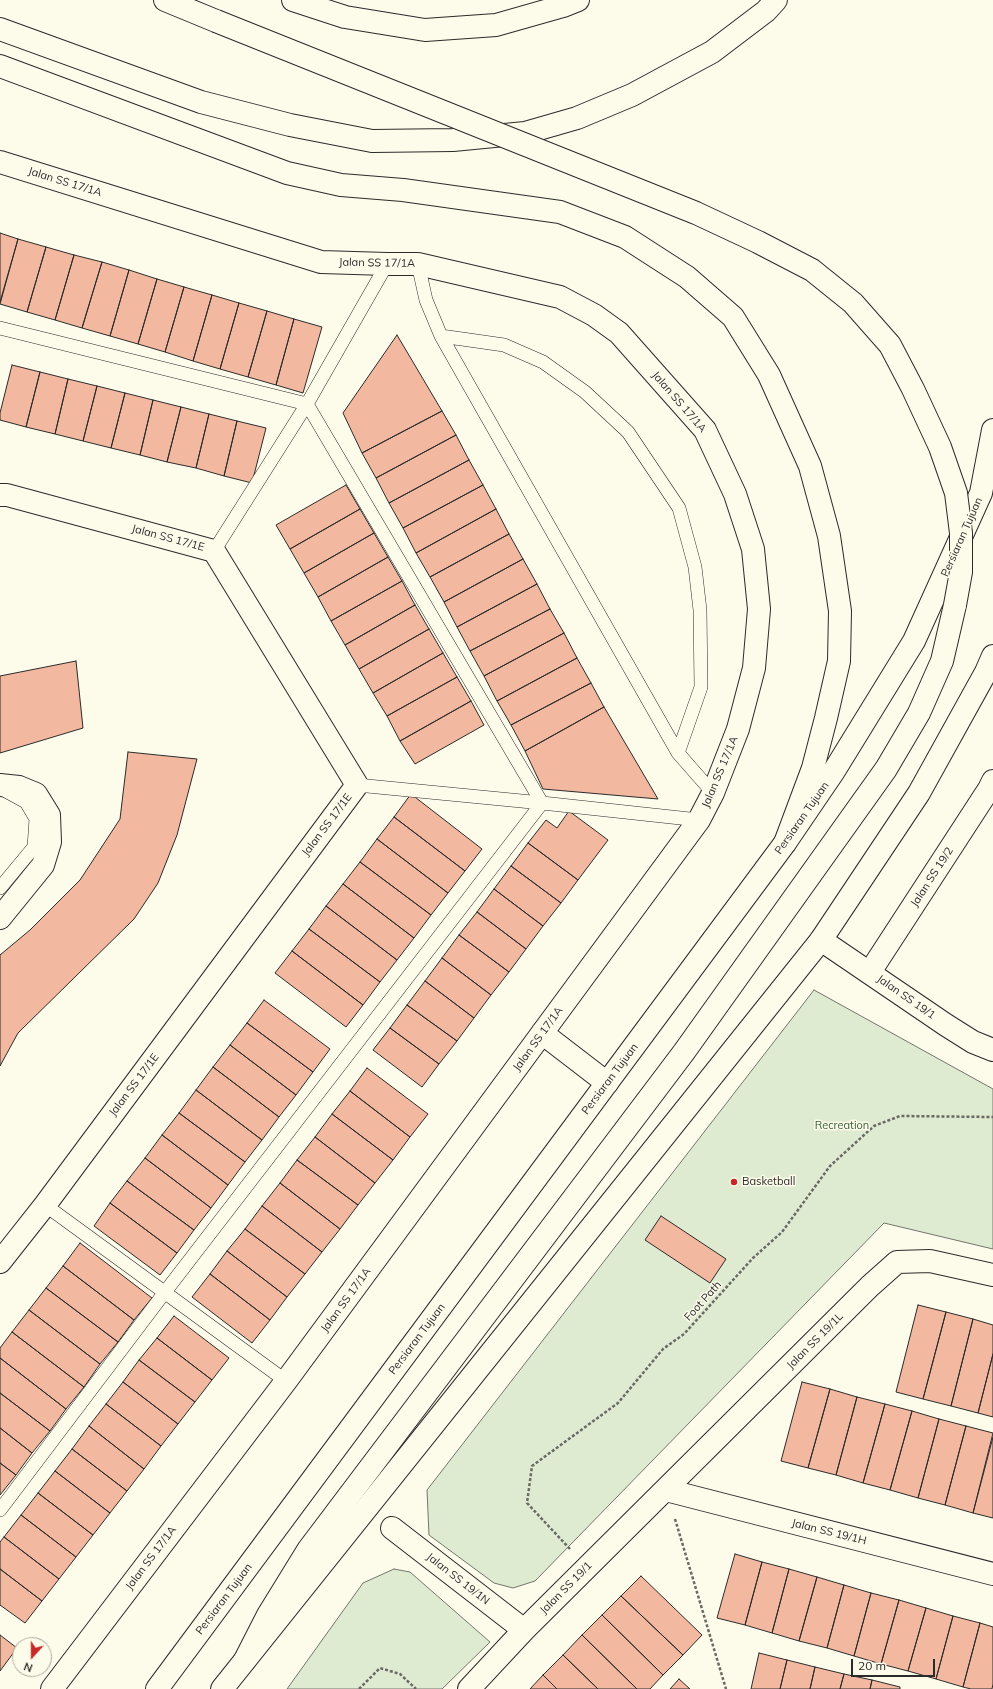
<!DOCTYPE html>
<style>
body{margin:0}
#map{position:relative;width:993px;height:1689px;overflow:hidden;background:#fdfbea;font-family:Mulish,sans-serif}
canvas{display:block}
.north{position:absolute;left:12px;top:1637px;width:40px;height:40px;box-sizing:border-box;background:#fdfbea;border:1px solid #a9a89e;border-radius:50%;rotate:201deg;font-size:11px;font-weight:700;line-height:16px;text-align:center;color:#2b2b2b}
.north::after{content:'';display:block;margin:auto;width:14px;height:18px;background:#c62828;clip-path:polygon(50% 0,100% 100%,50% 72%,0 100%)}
.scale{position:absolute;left:851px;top:1659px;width:84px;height:18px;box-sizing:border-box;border:2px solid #2b2b2b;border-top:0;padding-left:5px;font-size:12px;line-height:14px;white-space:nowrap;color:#2b2b2b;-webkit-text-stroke:3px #fdfbea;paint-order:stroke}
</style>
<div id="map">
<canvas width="993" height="1689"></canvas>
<div class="north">N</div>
<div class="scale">20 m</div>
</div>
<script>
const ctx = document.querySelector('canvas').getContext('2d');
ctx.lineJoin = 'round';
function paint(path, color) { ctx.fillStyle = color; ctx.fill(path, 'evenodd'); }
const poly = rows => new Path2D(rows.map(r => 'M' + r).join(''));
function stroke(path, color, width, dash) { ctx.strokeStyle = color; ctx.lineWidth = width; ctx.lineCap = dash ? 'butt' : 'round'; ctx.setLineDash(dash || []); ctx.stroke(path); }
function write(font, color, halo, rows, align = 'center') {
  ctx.font = font + ' Mulish,sans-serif'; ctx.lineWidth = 3; ctx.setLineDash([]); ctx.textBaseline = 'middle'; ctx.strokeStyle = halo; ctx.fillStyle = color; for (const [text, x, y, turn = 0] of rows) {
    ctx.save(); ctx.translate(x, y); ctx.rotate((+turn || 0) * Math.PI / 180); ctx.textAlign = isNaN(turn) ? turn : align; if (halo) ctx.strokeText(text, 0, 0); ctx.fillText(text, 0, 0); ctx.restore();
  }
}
const green = poly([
 [814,990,993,1089,993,1249,884,1223,535,1581,513,1588,494,1583,429,1535,427,1490,814,990],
 [394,1569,410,1572,490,1642,442,1689,287,1689,363,1583,394,1569]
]);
paint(green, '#deebd1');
stroke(green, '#74746e', 1);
const building = poly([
 [0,233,18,239,0,302,0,233],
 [18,239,46,247,27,312,0,304,18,239],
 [46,247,74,255,55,320,27,312,46,247],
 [74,255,102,262,82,328,55,320,74,255],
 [102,262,129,270,110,336,82,328,102,262],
 [129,270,157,279,138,344,110,336,129,270],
 [157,279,184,287,165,352,138,344,157,279],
 [184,287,212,295,193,361,165,352,184,287],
 [212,295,239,303,220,369,193,361,212,295],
 [239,303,267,311,248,377,220,369,239,303],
 [267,311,294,319,276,385,248,377,267,311],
 [294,319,322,327,303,393,276,385,294,319],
 [397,335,442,411,362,453,343,413,397,335],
 [12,365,40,372,26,427,0,420,0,413,12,365],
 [40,372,68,379,55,434,26,427,40,372],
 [68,379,97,386,83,441,55,434,68,379],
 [97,386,125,393,111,448,83,441,97,386],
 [125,393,153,400,140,455,111,448,125,393],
 [153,400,181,407,167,462,140,455,153,400],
 [181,407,209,414,196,468,167,462,181,407],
 [442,411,456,435,376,478,362,453,442,411],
 [209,414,237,421,224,476,196,468,209,414],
 [237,421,266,428,252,483,224,476,237,421],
 [456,435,469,460,389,503,376,478,456,435],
 [469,460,483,485,403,528,389,503,469,460],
 [346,485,360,509,290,549,276,525,346,485],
 [483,485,496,509,416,553,403,528,483,485],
 [360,509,374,533,304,573,290,549,360,509],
 [496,509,509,534,430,577,416,553,496,509],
 [374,533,388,557,318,597,304,573,374,533],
 [509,534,523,559,444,602,430,577,509,534],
 [388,557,402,581,331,621,318,597,388,557],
 [523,559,537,584,457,627,444,602,523,559],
 [402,581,415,605,345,645,331,621,402,581],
 [537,584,550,609,470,651,457,627,537,584],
 [415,605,429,629,359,669,345,645,415,605],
 [550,609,564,633,484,676,470,651,550,609],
 [429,629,443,653,373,693,359,669,429,629],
 [564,633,577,658,497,701,484,676,564,633],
 [443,653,457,677,387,716,373,693,443,653],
 [577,658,591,683,511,725,497,701,577,658],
 [76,661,83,728,0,753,0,676,76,661],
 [457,677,471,701,400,741,387,716,457,677],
 [591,683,604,707,525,751,511,725,591,683],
 [471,701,484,725,415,764,400,741,471,701],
 [604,707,658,799,543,789,525,751,604,707],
 [128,752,197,759,177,835,158,883,134,919,18,1033,0,1066,0,955,30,930,80,880,120,819,128,752],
 [411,794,482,849,465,871,394,817,411,794],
 [569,811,608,840,578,880,528,843,546,820,557,828,569,811],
 [394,817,465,871,448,893,377,839,394,817],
 [377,839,448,893,431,915,360,862,377,839],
 [528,843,578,880,561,903,511,866,528,843],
 [360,862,431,915,414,938,343,884,360,862],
 [511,866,561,903,543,926,494,889,511,866],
 [343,884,414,938,397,960,326,906,343,884],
 [494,889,543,926,526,949,477,912,494,889],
 [326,906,397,960,380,982,309,929,326,906],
 [477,912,526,949,509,972,459,935,477,912],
 [309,929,380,982,363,1005,292,951,309,929],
 [459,935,509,972,491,995,442,958,459,935],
 [292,951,363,1005,346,1027,275,973,292,951],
 [442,958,491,995,474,1018,425,981,442,958],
 [425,981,474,1018,457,1041,407,1005,425,981],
 [264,1000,330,1049,313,1072,247,1023,264,1000],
 [407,1005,457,1041,439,1064,390,1028,407,1005],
 [247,1023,313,1072,296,1095,230,1045,247,1023],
 [390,1028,439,1064,422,1087,373,1050,390,1028],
 [230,1045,296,1095,279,1117,213,1067,230,1045],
 [213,1067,279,1117,262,1140,196,1090,213,1067],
 [367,1068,428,1114,410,1137,350,1091,367,1068],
 [196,1090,262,1140,245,1162,179,1113,196,1090],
 [350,1091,410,1137,393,1160,332,1114,350,1091],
 [179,1113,245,1162,228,1185,162,1135,179,1113],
 [332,1114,393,1160,375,1183,315,1137,332,1114],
 [162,1135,228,1185,211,1208,145,1158,162,1135],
 [315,1137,375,1183,358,1205,297,1160,315,1137],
 [145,1158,211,1208,194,1230,127,1181,145,1158],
 [297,1160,358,1205,340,1229,280,1183,297,1160],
 [127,1181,194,1230,177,1253,110,1203,127,1181],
 [280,1183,340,1229,322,1252,262,1206,280,1183],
 [110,1203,177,1253,160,1275,94,1226,110,1203],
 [262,1206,322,1252,305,1274,245,1229,262,1206],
 [661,1216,726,1259,710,1283,645,1240,661,1216],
 [245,1229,305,1274,287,1297,227,1251,245,1229],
 [80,1243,152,1298,134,1320,63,1266,80,1243],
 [227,1251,287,1297,270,1320,210,1274,227,1251],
 [63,1266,134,1320,118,1342,46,1288,63,1266],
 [210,1274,270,1320,252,1343,192,1297,210,1274],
 [46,1288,118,1342,100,1364,29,1310,46,1288],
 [918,1305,946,1312,923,1399,896,1392,918,1305],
 [29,1310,100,1364,84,1387,12,1332,29,1310],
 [946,1312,973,1319,951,1406,923,1399,946,1312],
 [174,1316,229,1358,212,1380,157,1338,174,1316],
 [973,1319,993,1325,993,1354,978,1413,951,1406,973,1319],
 [12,1332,84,1387,66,1409,0,1358,0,1348,12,1332],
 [157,1338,212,1380,195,1402,139,1360,157,1338],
 [993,1354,993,1417,978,1413,993,1354],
 [0,1358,66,1409,50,1431,0,1393,0,1358],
 [139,1360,195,1402,178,1424,123,1382,139,1360],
 [123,1382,178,1424,161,1446,106,1404,123,1382],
 [802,1382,830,1389,808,1468,781,1461,802,1382],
 [830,1389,857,1397,836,1475,808,1468,830,1389],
 [0,1393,50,1431,32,1453,0,1428,0,1393],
 [857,1397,885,1404,863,1483,836,1475,857,1397],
 [106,1404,161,1446,144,1469,89,1426,106,1404],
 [885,1404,912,1411,890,1490,863,1483,885,1404],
 [912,1411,939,1419,918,1498,890,1490,912,1411],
 [939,1419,966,1426,945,1505,918,1498,939,1419],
 [89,1426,144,1469,127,1491,72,1449,89,1426],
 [966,1426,993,1433,973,1513,945,1505,966,1426],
 [0,1428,32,1453,16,1475,0,1463,0,1428],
 [993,1437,993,1518,973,1513,993,1437],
 [72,1449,127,1491,110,1513,55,1471,72,1449],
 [0,1463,16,1475,0,1495,0,1463],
 [55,1471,110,1513,93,1535,38,1493,55,1471],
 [38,1493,93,1535,76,1557,21,1515,38,1493],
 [21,1515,76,1557,59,1579,4,1537,21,1515],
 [4,1537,59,1579,42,1601,0,1569,0,1542,4,1537],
 [735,1554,762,1562,745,1625,717,1618,735,1554],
 [762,1562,789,1569,772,1633,745,1625,762,1562],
 [0,1569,42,1601,25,1623,0,1605,0,1569],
 [789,1569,817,1577,799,1641,772,1633,789,1569],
 [641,1576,702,1635,683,1655,621,1596,641,1576],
 [817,1577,844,1585,827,1648,799,1641,817,1577],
 [844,1585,871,1593,854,1656,827,1648,844,1585],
 [871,1593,899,1600,881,1664,854,1656,871,1593],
 [621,1596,683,1655,663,1675,602,1615,621,1596],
 [899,1600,926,1608,908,1671,881,1664,899,1600],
 [926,1608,953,1616,936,1679,908,1671,926,1608],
 [602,1615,663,1675,650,1689,637,1689,582,1635,602,1615],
 [953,1616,980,1623,963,1687,936,1679,953,1616],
 [980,1623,993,1627,993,1684,992,1689,971,1689,963,1687,980,1623],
 [0,1635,17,1648,0,1671,0,1635],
 [582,1635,637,1689,598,1689,563,1655,582,1635],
 [759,1653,787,1660,780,1689,751,1689,759,1653],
 [563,1655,598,1689,557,1689,543,1675,563,1655],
 [787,1660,815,1667,810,1689,780,1689,787,1660],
 [815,1667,844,1674,840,1689,810,1689,815,1667],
 [844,1674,872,1680,870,1689,840,1689,844,1674],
 [543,1675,557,1689,530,1689,543,1675],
 [679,1679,690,1689,670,1689,679,1679],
 [872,1680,900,1687,900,1689,870,1689,872,1680]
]);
paint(building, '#f2b8a0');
stroke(building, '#2b2b2b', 1);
const service = poly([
 [418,264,426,300,441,336,678,753,713,793],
 [0,328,307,404,542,803,165,1292,0,1510],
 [441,336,504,345,543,362,585,392,628,432,679,508,695,567,700,610,701,687,678,753],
 [214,551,307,404,387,264],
 [357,785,542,803,699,820],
 [0,888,34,847,36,819,26,802,6,791],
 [45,1205,286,1381]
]);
const minor = poly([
 [0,162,321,262,387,264,418,264,560,297,594,315,619,333,705,430,735,494,753,549,759,609,754,668,738,729,713,793,699,820,286,1381,52,1689],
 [0,495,7,495,214,551,357,785,45,1205,0,1262],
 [0,785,19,787,36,794,49,815,50,842,43,865,0,918],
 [870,972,989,789,993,781],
 [542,1033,607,1083],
 [666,1490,993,1574],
 [392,1528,524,1630],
 [469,1689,524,1630,870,1286,897,1262,930,1261,993,1275]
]);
const tertiary = poly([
 [821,940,946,1025,973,1042,993,1050]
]);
const secondary = poly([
 [157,1689,785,843,834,771,914,641,981,493,993,430],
 [222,1689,821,940,919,793,986,672,993,656]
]);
const motorway = poly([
 [165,0,216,21],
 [293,0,345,17,425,30,496,25,563,6,578,0],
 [0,29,201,102,290,125,372,141,453,140,525,133,577,118,632,95,712,52,766,11,776,0],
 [0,66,287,173,341,185,403,190,560,212,625,237,687,277,733,317,769,375,810,466,829,536,840,611,839,661,826,718,813,768,785,843],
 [245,1660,268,1615,308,1550,684,1052,886,769,919,713,942,661,955,605]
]);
stroke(service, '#2b2b2b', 14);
stroke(minor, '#2b2b2b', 24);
stroke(tertiary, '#2b2b2b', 24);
stroke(secondary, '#2b2b2b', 24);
stroke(motorway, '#2b2b2b', 24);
stroke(poly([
 [675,1519,726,1689],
 [570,1549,527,1503,532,1466,618,1403,663,1349,684,1334,753,1258,782,1232,830,1166,874,1126,900,1116,993,1117],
 [359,1689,380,1668,400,1674,416,1689]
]), '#6a6964', 2.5, [3, 2]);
stroke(service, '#fdfbea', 13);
stroke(minor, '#fdfbea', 22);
stroke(tertiary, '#fdfbea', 22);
stroke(secondary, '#fdfbea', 22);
stroke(motorway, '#fdfbea', 22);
const motorwayBridge = poly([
 [216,21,696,213,758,242,812,270,853,303,890,345,913,389,940,447,956,493,961,533,961,572,955,605]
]);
stroke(motorwayBridge, '#2b2b2b', 24, []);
stroke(motorwayBridge, '#fdfbea', 22);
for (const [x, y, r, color] of [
 [734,1182,4,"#c62828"]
]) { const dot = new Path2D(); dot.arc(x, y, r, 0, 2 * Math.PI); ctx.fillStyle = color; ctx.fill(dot); stroke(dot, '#fdfbea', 1.5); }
write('11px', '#2b2b2b', '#fdfbea', [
 ["Jalan SS 17/1A",65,182,17],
 ["Jalan SS 17/1A",377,263,1],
 ["Jalan SS 17/1A",679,402,49],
 ["Persiaran Tujuan",962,537,-66],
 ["Jalan SS 17/1E",168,538,15],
 ["Jalan SS 17/1A",720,772,-67],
 ["Persiaran Tujuan",802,818,-55],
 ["Jalan SS 17/1E",327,825,-53],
 ["Jalan SS 19/2",932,877,-57],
 ["Jalan SS 19/1",906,997,35],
 ["Jalan SS 17/1A",538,1039,-54],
 ["Persiaran Tujuan",610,1079,-53],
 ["Jalan SS 17/1E",134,1085,-53],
 ["Jalan SS 17/1A",346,1300,-54],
 ["Foot Path",703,1301,-48],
 ["Persiaran Tujuan",417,1339,-53],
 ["Jalan SS 19/1L",815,1341,-45],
 ["Jalan SS 19/1H",829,1532,14],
 ["Jalan SS 17/1A",151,1558,-53],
 ["Jalan SS 19/1N",458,1579,38],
 ["Jalan SS 19/1",566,1588,-45],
 ["Persiaran Tujuan",224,1599,-53]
]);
write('11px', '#34623c', '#fdfbea', [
 ["Recreation",842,1126]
]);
write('11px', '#2b2b2b', '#fdfbea', [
 ["Basketball",742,1182]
], 'left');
</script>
